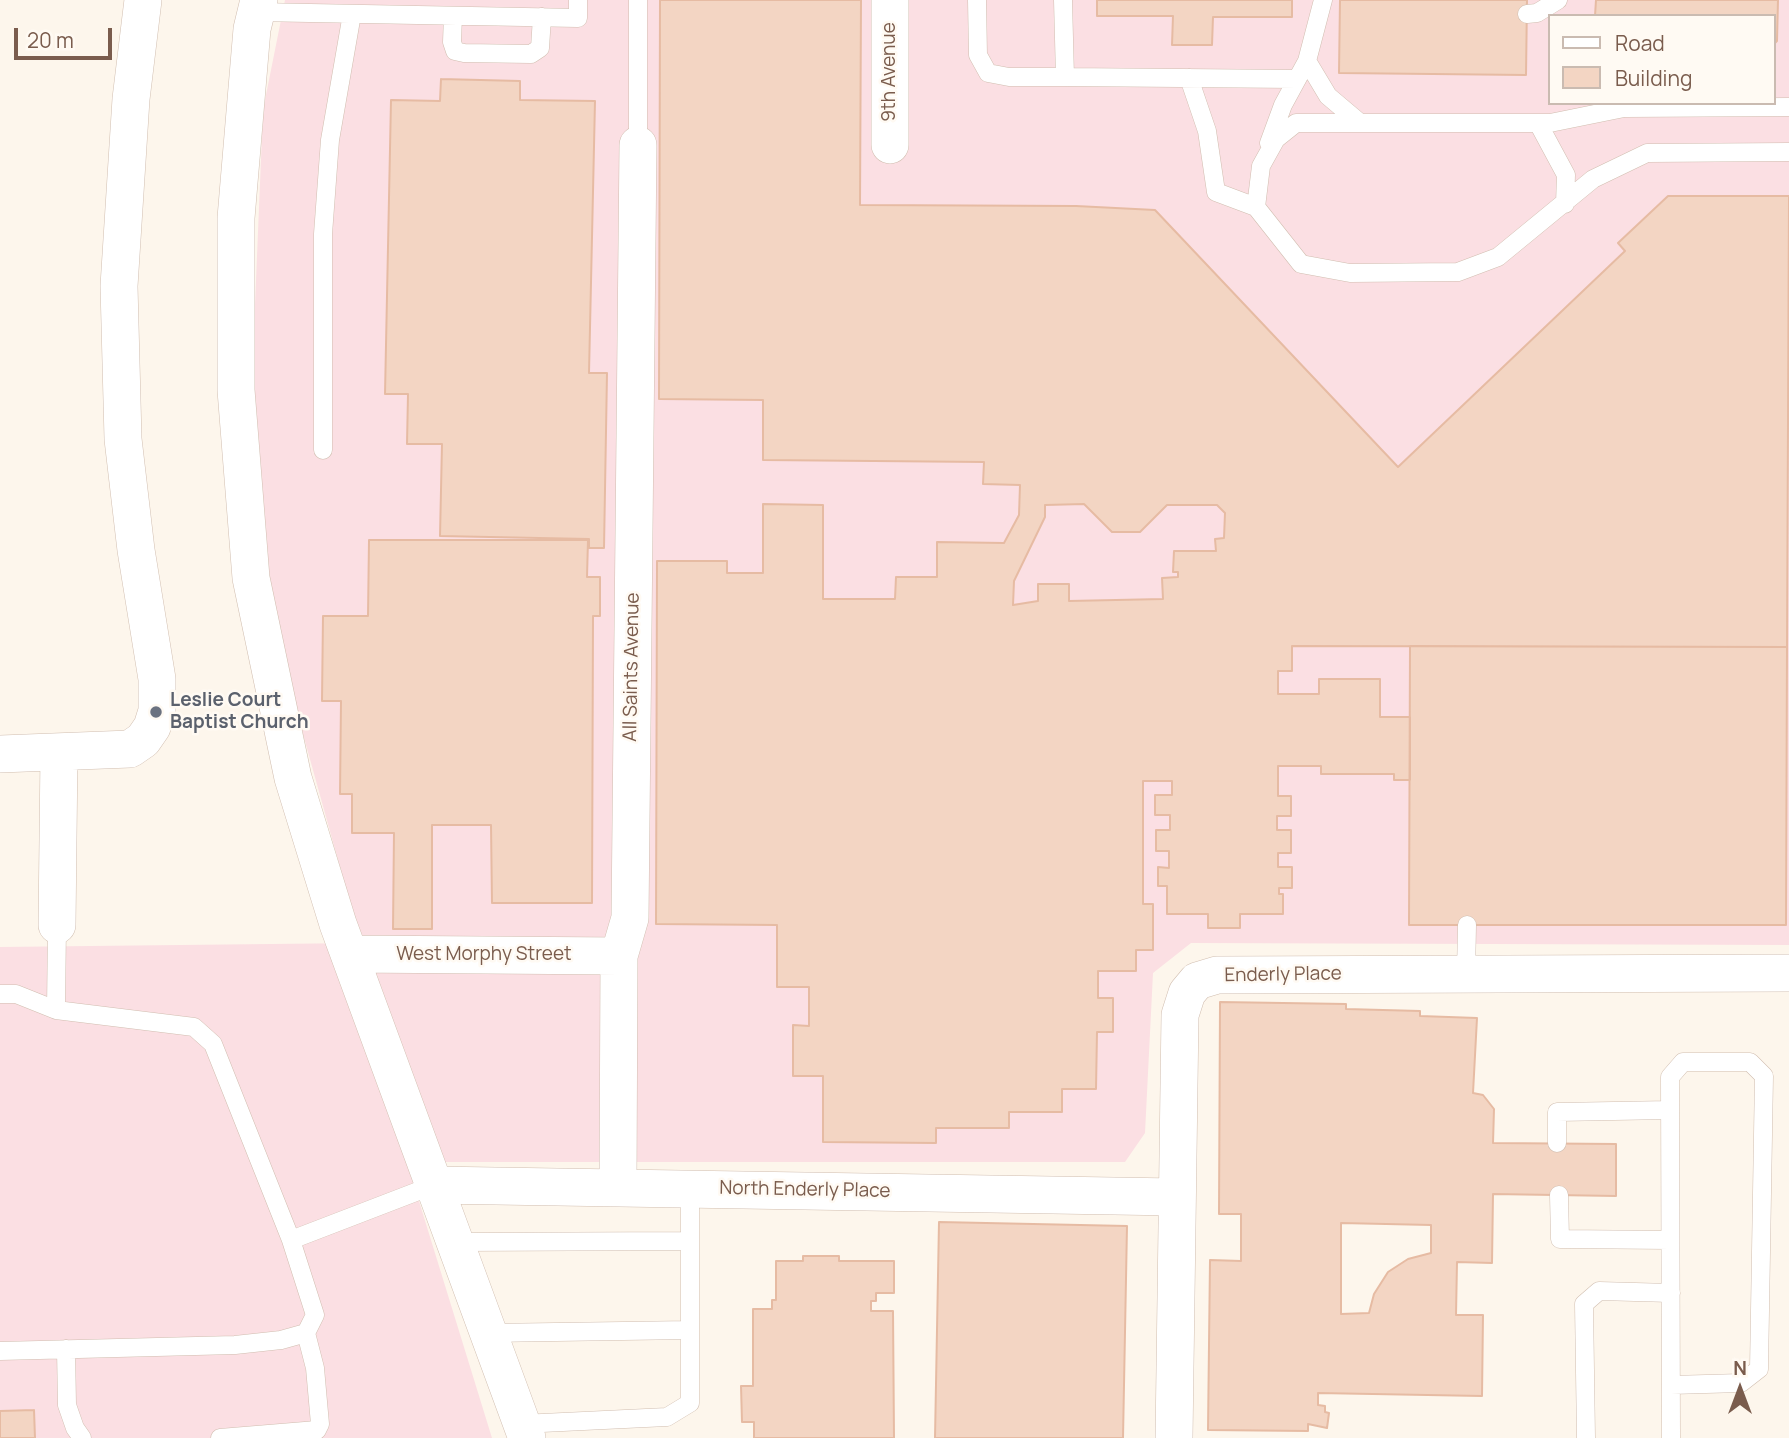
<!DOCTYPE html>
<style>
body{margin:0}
#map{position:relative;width:1789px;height:1438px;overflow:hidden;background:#fdf6ec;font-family:Manrope,sans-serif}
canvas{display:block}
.legend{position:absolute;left:1548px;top:14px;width:228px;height:91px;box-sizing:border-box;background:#fffaf3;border:2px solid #cabbb1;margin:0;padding:9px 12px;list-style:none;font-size:21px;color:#7a5c4d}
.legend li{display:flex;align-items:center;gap:14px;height:35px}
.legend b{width:35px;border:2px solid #cabbb1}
.north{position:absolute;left:1705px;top:1354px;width:70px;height:70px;-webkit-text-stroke:5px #fffaf3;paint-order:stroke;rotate:0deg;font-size:19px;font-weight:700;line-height:28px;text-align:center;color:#7a5c4d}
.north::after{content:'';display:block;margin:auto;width:24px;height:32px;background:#7a5c4d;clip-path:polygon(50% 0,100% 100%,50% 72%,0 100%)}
.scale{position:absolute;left:14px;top:28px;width:98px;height:32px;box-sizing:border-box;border:4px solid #7a5c4d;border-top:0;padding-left:9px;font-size:21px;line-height:24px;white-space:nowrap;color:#7a5c4d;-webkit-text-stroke:5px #fffaf3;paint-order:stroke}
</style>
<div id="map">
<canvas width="1789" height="1438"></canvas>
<ul class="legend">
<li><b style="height:9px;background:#fff"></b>Road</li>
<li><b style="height:19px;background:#f3d5c3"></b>Building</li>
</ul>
<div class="north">N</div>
<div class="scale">20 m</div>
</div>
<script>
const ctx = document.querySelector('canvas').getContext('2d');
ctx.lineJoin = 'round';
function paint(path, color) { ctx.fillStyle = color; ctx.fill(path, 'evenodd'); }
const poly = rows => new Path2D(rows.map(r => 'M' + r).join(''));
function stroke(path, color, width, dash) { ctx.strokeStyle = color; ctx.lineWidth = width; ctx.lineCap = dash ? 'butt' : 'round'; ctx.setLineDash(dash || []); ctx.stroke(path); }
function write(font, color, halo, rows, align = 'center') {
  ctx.font = font + ' Manrope,sans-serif'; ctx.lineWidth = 5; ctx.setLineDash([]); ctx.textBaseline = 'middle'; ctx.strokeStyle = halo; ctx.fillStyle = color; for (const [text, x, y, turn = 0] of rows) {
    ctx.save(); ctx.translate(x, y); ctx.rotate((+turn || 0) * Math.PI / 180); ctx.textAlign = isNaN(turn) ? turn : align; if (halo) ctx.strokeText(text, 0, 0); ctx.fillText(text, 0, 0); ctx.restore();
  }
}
paint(poly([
 [285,0,1789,0,1789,945,1191,943,1153,973,1145,1133,1125,1162,444,1162,414,1185,492,1438,0,1438,0,947,361,943,283,662,249,451,263,110],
 [1549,16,1773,16,1773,103,1549,103]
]), '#fbdfe3');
const building = poly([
 [660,0,861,0,860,205,1076,206,1155,210,1398,467,1625,251,1618,243,1668,196,1789,196,1787,647,1292,646,1292,671,1278,671,1278,694,1319,694,1319,679,1380,679,1380,717,1410,717,1410,780,1394,780,1394,774,1321,774,1321,766,1278,766,1278,796,1291,796,1291,816,1277,816,1277,830,1291,830,1291,853,1278,853,1278,867,1292,867,1292,888,1279,888,1279,894,1283,894,1283,914,1240,914,1240,928,1208,928,1208,914,1167,914,1167,886,1158,886,1158,867,1169,868,1169,851,1156,851,1156,830,1170,830,1170,815,1155,815,1155,795,1172,795,1172,781,1143,781,1143,904,1153,904,1153,950,1136,950,1136,971,1098,971,1098,998,1113,998,1113,1032,1097,1032,1096,1089,1062,1089,1062,1112,1009,1112,1009,1128,936,1128,936,1143,823,1142,823,1076,793,1076,793,1025,809,1026,809,987,777,987,777,925,656,924,657,561,727,561,727,573,763,573,763,504,823,505,823,599,895,599,896,577,937,577,937,542,1004,543,1019,515,1020,485,983,484,984,462,763,460,763,400,659,399,660,0],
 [1084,504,1112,532,1140,532,1167,505,1217,505,1225,513,1224,538,1215,539,1216,551,1174,551,1173,572,1178,572,1178,577,1162,578,1163,599,1069,601,1069,584,1038,584,1038,601,1013,605,1014,581,1045,517,1045,505,1084,504],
 [1097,0,1292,0,1292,17,1213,17,1212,45,1172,45,1173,16,1097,16,1097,0],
 [1340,0,1527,0,1526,75,1339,73,1340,0],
 [1596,0,1778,0,1777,41,1773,45,1773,16,1595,16,1596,0],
 [441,79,520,81,520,100,595,101,589,373,607,373,604,548,589,548,589,539,440,536,442,444,407,444,408,394,385,394,391,100,440,101,441,79],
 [369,540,588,540,587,577,600,577,600,616,593,616,592,903,492,903,491,825,432,825,432,929,393,929,394,833,352,833,352,794,340,794,341,701,322,701,323,616,368,616,369,540],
 [1410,646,1787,647,1786,925,1409,925,1410,646],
 [1220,1002,1346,1004,1346,1009,1420,1011,1420,1016,1477,1018,1473,1093,1483,1095,1494,1109,1493,1143,1616,1144,1616,1196,1493,1194,1492,1263,1457,1262,1456,1315,1483,1315,1482,1396,1318,1393,1318,1405,1325,1406,1325,1412,1329,1413,1327,1428,1308,1424,1308,1431,1208,1430,1210,1260,1241,1261,1241,1214,1219,1214,1220,1002],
 [1341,1223,1431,1225,1431,1253,1408,1259,1388,1272,1374,1294,1369,1313,1341,1314,1341,1223],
 [939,1222,1127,1226,1123,1438,935,1438,939,1222],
 [803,1256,839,1256,839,1261,894,1261,894,1293,876,1293,876,1301,871,1301,871,1311,893,1311,894,1438,754,1438,754,1422,742,1422,741,1386,753,1386,753,1309,772,1309,772,1300,776,1300,776,1261,803,1261,803,1256],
 [34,1410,35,1438,0,1438,0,1411,34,1410]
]);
paint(building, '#f3d5c3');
stroke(building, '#e6bba3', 2);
const service = poly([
 [977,0,978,55,988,73,1009,77,1065,77],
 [1063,0,1065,77,1297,79],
 [256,12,578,18,578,0],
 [1527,14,1537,13,1558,0],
 [453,16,452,42,455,51,464,53,531,54,540,48,542,17],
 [1307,61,1328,96,1360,123],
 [1189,78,1207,131,1216,192,1256,207,1301,264,1350,273,1458,272,1498,257,1593,179,1647,153,1789,152],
 [1538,123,1566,175,1565,204],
 [1269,143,1283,105,1307,61,1323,0],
 [638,145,638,0],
 [1256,207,1261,166,1276,139,1296,123,1550,123,1624,108,1789,107],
 [323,450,323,234,330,140,352,14],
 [1466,974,1467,925],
 [0,994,16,994,56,1010,194,1027,213,1044,291,1240,315,1315,306,1333,281,1340,235,1345,0,1351],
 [56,1010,57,925],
 [1557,1143,1557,1112,1670,1110],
 [1559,1195,1560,1239,1670,1240],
 [291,1240,434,1185],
 [455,1242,690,1241],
 [488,1333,690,1330],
 [66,1349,67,1405,75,1428,82,1438],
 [1671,1385,1741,1383,1759,1369,1764,1076,1750,1062,1683,1062,1670,1077,1671,1438],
 [521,1424,667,1417,690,1403,690,1188],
 [220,1438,317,1430,320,1424,315,1368,306,1333],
 [1586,1438,1584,1304,1599,1291,1671,1293]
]);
const minor = poly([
 [259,0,252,29,236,218,236,390,251,578,293,778,338,924,527,1438],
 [890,0,890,145],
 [0,754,130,749,143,740,152,727,157,711,157,679,136,550,123,439,119,286,131,99,143,0],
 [57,925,59,753],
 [349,954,619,956],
 [434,1185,1176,1197],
 [618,1187,619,956,630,918,638,145],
 [1174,1438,1180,1015,1187,993,1197,981,1217,975,1789,973]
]);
stroke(service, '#d1beb0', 19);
stroke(minor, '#d1beb0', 38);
stroke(service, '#fff', 18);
stroke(minor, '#fff', 37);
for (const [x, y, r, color] of [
 [156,712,7,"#6b7280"]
]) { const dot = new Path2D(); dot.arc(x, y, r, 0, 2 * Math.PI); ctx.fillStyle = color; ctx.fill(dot); stroke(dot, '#fffaf3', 2.5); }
write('19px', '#7a5c4d', '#fffaf3', [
 ["9th Avenue",890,72,-90],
 ["All Saints Avenue",632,667,-89],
 ["West Morphy Street",484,955],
 ["Enderly Place",1283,975,-1],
 ["North Enderly Place",805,1190,1]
]);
write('bold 19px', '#5b616d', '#fffaf3', [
 ["Leslie Court",170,701],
 ["Baptist Church",170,723]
], 'left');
</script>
